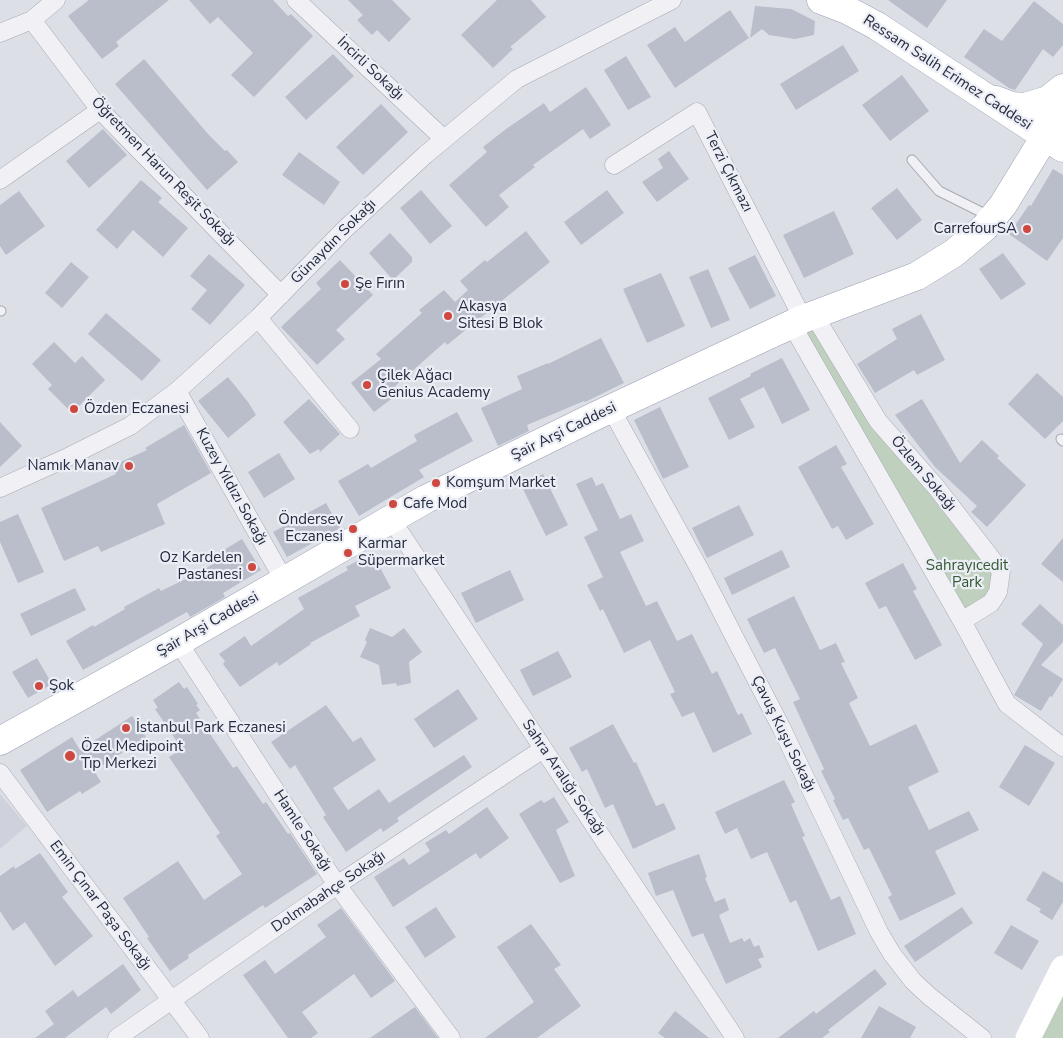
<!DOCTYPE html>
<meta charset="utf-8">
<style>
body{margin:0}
canvas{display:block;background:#dddfe7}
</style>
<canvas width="1063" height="1038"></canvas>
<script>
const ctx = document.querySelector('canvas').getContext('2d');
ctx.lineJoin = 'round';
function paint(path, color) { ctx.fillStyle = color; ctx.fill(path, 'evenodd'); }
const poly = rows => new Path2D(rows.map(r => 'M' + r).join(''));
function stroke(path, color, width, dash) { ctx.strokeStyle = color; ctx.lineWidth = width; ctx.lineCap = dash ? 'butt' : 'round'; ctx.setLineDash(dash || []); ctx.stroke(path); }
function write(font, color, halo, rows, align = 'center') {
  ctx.font = font + ' "Nunito Sans",sans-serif'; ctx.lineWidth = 4.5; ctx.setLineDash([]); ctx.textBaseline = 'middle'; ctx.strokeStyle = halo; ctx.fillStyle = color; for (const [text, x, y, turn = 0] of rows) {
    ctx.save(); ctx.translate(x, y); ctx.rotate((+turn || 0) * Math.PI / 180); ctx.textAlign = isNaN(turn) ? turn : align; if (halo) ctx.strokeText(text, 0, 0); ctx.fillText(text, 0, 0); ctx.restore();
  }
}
paint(poly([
 [0,794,27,826,0,849]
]), '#cfd1dc');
paint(poly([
 [817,324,997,572,987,598,961,616,800,333],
 [1063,995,1063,1038,1041,1038]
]), '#bfd1be');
paint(poly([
 [89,0,169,0,116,42,119,46,102,59,68,16],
 [189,0,273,0,288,16,291,14,313,36,254,97,231,75,253,53,218,17,210,24],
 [348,0,392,0,411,19,389,42,377,30,372,35,357,20,363,15],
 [497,0,531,0,546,17,510,47,513,49,493,68,461,35],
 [888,0,947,0,927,28],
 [1034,1,1063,24,1063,45,1053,57,1043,49,1015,90,1009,88,964,57,984,29,1002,41],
 [755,6,791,9,815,21,814,35,795,39,769,35,762,29,750,38],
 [730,10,749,38,675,88,647,45,675,27,685,42],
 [843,45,859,71,796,110,780,84],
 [333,54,354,76,306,120,285,97],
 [626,56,651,97,628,110,604,70],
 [144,59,208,134,225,151,227,150,238,162,207,190,115,84],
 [902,75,929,111,890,141,862,105],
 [586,87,611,125,590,139,583,129,533,165,535,167,499,195,509,207,486,227,449,185,487,152,483,147,506,129,544,103,550,112],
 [381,104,408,132,363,175,336,147],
 [103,129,127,155,89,188,66,161],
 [669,151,689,179,657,202,642,182,663,168,658,159],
 [299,152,340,182,324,205,282,175],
 [1053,169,1063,175,1063,238,1047,261,1009,234,1029,205,1031,206],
 [141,180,162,198,158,202,188,228,163,257,133,230,117,249,96,230],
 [897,188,922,220,897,240,871,208],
 [421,190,452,226,430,244,400,208],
 [607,190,624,213,581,245,564,222],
 [19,191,45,226,6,255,0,246,0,205],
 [834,211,854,254,804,278,783,235],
 [526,231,550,262,447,345,445,342,393,388,398,394,374,412,351,383,381,359,376,354,422,313,419,310,444,290,455,302,468,290,460,281,485,260,487,262],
 [390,233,412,257,412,262,393,280,369,253],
 [1003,253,1026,284,1001,300,979,269],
 [209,254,245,285,210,325,191,309,207,290,190,276],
 [755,255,776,296,750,309,728,268],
 [340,260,373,295,336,330,345,339,317,365,281,327,321,289,316,283],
 [71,262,89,277,62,308,45,293],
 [708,269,730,320,711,328,689,277],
 [661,273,685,326,647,343,623,289],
 [106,313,161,360,142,381,88,334],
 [921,314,945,360,917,375,914,370,875,393,857,364,897,339,892,329],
 [601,338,624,383,585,402,584,401,527,425,529,431,498,446,481,408,522,389,517,376,548,363,548,364],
 [54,342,75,363,82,356,105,380,72,413,48,389,52,385,32,364],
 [782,358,810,410,782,424,764,387,740,399,755,427,729,440,708,398,751,376,750,374],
 [1037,373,1063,397,1063,421,1045,439,1008,404],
 [228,377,248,402,256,415,228,438,198,401],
 [309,399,340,434,320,452,319,449,310,454,283,422],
 [922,399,960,463,982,440,999,456,997,458,1026,485,987,527,971,512,977,506,935,467,895,415],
 [660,407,689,467,663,479,634,420],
 [457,412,473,441,419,470,424,477,359,516,338,481,368,464,371,468,417,441,414,435],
 [0,422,22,446,0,467],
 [184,425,211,473,157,504,165,524,101,552,98,546,64,561,41,508,116,474,112,466,147,450,145,448],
 [836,445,847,464,841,467,874,524,846,540,838,526,832,529,798,467],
 [279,453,295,479,264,498,248,472],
 [543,474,568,525,546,536,521,485],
 [592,477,596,486,603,483,620,519,631,514,644,541,620,552,646,606,657,601,677,641,692,634,712,674,717,671,738,715,742,713,752,734,713,753,694,712,682,717,670,694,675,692,650,640,624,653,603,609,600,611,587,585,603,577,584,537,598,530,576,484],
 [326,503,340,528,287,557,273,532],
 [739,505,754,535,707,558,692,528],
 [18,514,44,572,18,583,0,542,0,522],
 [1063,538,1063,582,1041,564],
 [242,539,261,570,223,593,225,597,190,617,187,612,83,670,66,641,93,625,94,627,125,609,124,607,159,588,161,591,198,573,213,564,209,559],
 [782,550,790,567,732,595,724,578],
 [372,553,391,588,355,606,360,616,310,643,311,644,279,666,277,662,240,687,223,664,225,661,219,654,245,636,251,646,304,609,298,598,348,570,346,567],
 [903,563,917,589,913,591,942,645,915,660,886,606,879,609,865,583],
 [510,570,524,600,476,623,461,593],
 [75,588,86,610,31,636,20,614],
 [794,596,820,650,836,643,845,662,841,663,858,698,849,703,870,746,916,724,939,772,908,787,929,830,969,811,979,830,935,851,956,894,900,921,888,897,892,895,869,848,864,850,848,818,843,820,833,800,835,799,821,771,824,769,793,702,800,699,775,648,764,653,747,619],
 [1040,604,1063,625,1063,642,1041,665,1063,679,1052,697,1050,696,1041,711,1014,695,1043,644,1021,624],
 [370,628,392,637,404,628,422,652,409,662,411,683,397,686,396,683,382,685,379,665,360,657,367,642,365,640],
 [558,651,572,677,533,696,520,670],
 [37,658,52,684,28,698,12,672],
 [179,682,184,689,187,687,198,704,196,705,200,710,196,713,233,768,237,766,263,804,266,802,288,834,290,833,317,874,265,908,263,905,188,955,189,958,170,971,147,938,149,937,123,898,178,861,204,900,242,874,216,836,220,833,169,757,182,749,155,709,158,708,153,700],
 [458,689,478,719,434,748,414,719],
 [326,705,353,742,361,737,376,760,333,788,348,810,379,789,389,803,464,755,472,767,397,818,399,821,383,832,381,828,346,852,323,817,326,815,295,765,290,769,271,742],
 [132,716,146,737,94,771,101,782,82,794,80,791,47,812,20,770,72,737,80,750],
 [613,724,634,763,636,762,656,806,664,803,676,829,633,849,613,804,605,808,587,769,582,772,569,748],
 [1025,745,1055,763,1029,806,999,787],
 [784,780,795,802,791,804,805,836,802,837,831,900,840,896,856,934,818,951,796,900,790,903,767,852,751,859,737,828,725,834,715,812],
 [554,797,569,822,556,830,575,876,560,883,519,814,541,800,544,803],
 [487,807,509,838,480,859,476,853,393,907,374,877,404,858,409,865,430,851,425,843,446,830,449,834],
 [40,853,68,892,62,897,93,936,55,966,25,922,13,931,0,911,0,876,14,866,15,869],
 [699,854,707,877,705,878,715,902,725,898,729,910,719,915,730,943,742,938,744,942,750,938,754,947,759,945,764,957,758,959,762,967,726,984,703,933,692,937,673,890,656,896,648,873],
 [1043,871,1063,883,1063,902,1052,920,1039,912,1041,909,1026,900],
 [436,907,456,937,425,958,405,927],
 [962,907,973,923,915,962,904,946],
 [341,908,395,981,371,998,354,974,302,1012,318,1033,311,1038,288,1038,243,975,265,960,275,974,326,937,317,925],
 [531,924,561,965,554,969,581,1006,537,1038,485,1038,534,1002,497,947],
 [1011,925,1039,941,1022,970,994,953],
 [123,964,141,990,111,1014,106,1007,65,1038,35,1038,54,1024,45,1011,73,990,78,997],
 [875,969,887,984,828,1030,830,1032,822,1038,778,1038,814,1011,816,1014],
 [879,1006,916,1027,910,1038,861,1038],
 [415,1007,438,1038,370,1038],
 [675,1011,709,1038,665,1038,658,1033]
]), '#babdca');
const lane = poly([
 [912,160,939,191,991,217],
 [0,311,1,311],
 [1061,439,1063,441]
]);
const street = poly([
 [56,0,32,20,100,110,281,295],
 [296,0,444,139],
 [0,33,32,20],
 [614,165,697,112,803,319],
 [0,180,100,110],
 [814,315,878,421,936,487,1001,571,998,592,991,603,962,621],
 [258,318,350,429],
 [792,325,962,621,1007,704,1063,747],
 [177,391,285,582],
 [611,409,700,570,740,648,781,727,879,932,892,954,913,981,929,996,982,1038],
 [0,488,64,459,130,426,177,391,258,318,345,229,425,155,517,79,672,0],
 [391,519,735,1038],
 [178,642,337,885,451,1038],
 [0,773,200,1038],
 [117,1038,337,885,543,749]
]);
const primary = poly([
 [821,0,847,10,877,26,1063,148],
 [996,100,1012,106,1025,107,1048,100,1063,88],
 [0,741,178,642,426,499,591,418,717,359,803,319,917,276,954,253,985,227,1003,205,1063,107]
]);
stroke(lane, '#a6a9b4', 11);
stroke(street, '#a6a9b4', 19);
stroke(primary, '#9ca1b3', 29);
stroke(lane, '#f0f0f5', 9);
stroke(street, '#f0f0f5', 18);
stroke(poly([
 [1028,1038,1063,968]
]), '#fff', 25);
stroke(primary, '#fff', 28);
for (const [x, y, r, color] of [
 [1027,229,5,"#ce4840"],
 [345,284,5,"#ce4840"],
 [448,316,5,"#ce4840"],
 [367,385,5,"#ce4840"],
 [74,409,5,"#ce4840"],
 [129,466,5,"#ce4840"],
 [436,483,5,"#ce4840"],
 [393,504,5,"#ce4840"],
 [353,529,5,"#ce4840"],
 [348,553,5,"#ce4840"],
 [252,567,5,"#ce4840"],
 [39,686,5,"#ce4840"],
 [126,728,5,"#ce4840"],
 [70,756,6,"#ce4840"]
]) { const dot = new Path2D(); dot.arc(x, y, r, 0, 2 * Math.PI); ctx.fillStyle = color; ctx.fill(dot); stroke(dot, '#eceef5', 2); }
write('15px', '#262a3e', '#eceef5', [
 ["İncirli Sokağı",370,69,43],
 ["Ressam Salih Erimez Caddesi",947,73,33],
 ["Öğretmen Harun Reşit Sokağı",163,172,46],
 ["Terzi Çıkmazı",728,172,63],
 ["Günaydın Sokağı",334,242,-45],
 ["Şair Arşi Caddesi",564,432,-26],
 ["Özlem Sokağı",923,474,50],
 ["Kuzey Yıldızı Sokağı",231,487,61],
 ["Şair Arşi Caddesi",208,625,-30],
 ["Çavuş Kuşu Sokağı",783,734,64],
 ["Sahra Aralığı Sokağı",563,778,56],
 ["Hamle Sokağı",302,831,57],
 ["Dolmabahçe Sokağı",329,892,-34],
 ["Emin Çınar Paşa Sokağı",100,906,53]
]);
write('15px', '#262a3e', '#eceef5', [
 ["CarrefourSA",1017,229,"right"],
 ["Şe Fırın",355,284],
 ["Akasya",458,307],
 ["Sitesi B Blok",458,324],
 ["Çilek Ağacı",377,376],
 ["Genius Academy",377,393],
 ["Özden Eczanesi",84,409],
 ["Namık Manav",119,466,"right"],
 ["Komşum Market",446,483],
 ["Cafe Mod",403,504],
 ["Öndersev",343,520,"right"],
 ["Eczanesi",343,537,"right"],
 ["Karmar",358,544],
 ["Süpermarket",358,561],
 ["Oz Kardelen",242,558,"right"],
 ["Pastanesi",242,575,"right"],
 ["Şok",49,686],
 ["İstanbul Park Eczanesi",136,728],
 ["Özel Medipoint",81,747],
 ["Tıp Merkezi",81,764]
], 'left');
write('15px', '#345934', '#eceef5', [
 ["Sahrayıcedit",967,566],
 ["Park",967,583]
]);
</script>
